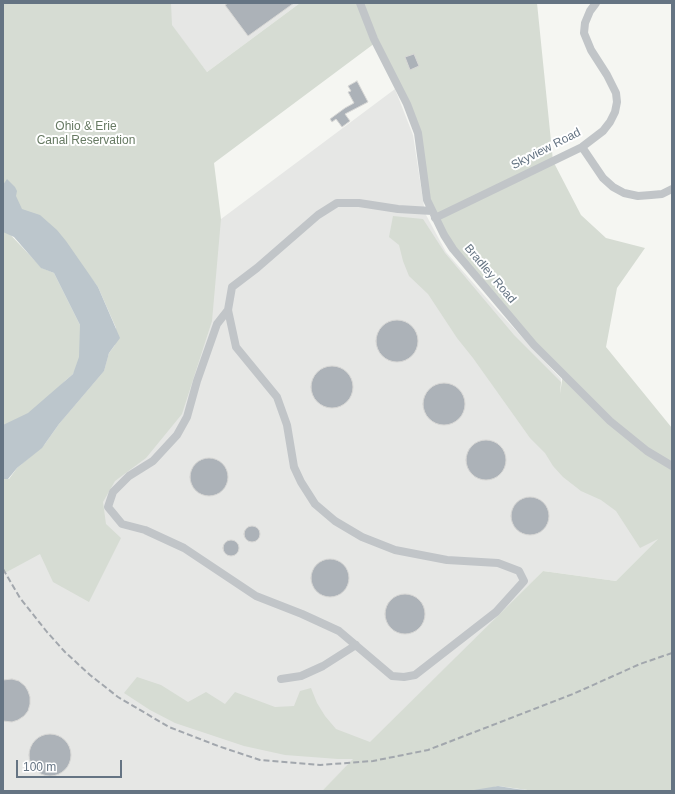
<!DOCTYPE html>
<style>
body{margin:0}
#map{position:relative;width:675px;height:794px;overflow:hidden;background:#f5f6f2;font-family:Helvetica,sans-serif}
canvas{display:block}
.frame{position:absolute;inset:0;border:4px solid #657483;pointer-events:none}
.scale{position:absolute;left:16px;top:760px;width:106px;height:18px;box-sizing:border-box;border:2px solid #657483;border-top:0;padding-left:5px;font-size:12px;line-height:14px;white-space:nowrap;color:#657483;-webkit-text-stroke:3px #fff;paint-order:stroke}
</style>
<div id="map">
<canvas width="675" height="794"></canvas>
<div class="frame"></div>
<div class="scale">100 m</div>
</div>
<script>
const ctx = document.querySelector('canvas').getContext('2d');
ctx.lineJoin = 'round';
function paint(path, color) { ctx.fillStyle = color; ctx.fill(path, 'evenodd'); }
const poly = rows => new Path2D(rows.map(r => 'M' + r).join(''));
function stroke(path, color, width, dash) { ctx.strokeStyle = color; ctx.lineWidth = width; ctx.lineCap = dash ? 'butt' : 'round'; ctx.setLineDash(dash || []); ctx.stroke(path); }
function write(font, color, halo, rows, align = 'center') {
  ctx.font = font + ' Helvetica,sans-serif'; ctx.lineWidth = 4; ctx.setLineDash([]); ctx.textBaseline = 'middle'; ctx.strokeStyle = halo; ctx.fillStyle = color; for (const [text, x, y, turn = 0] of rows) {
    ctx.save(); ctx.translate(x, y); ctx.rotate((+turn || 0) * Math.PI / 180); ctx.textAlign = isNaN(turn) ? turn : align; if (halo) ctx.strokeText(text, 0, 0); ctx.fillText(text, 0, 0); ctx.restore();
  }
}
paint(poly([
 [171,3,300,3,207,72,171,25],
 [395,89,413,135,425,213,446,252,497,310,561,379,555,443,659,538,616,581,543,571,322,791,3,791,3,502,189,243]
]), '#e6e7e5');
paint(poly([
 [3,3,171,3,172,25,207,72,300,3,537,3,553,161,581,215,606,238,645,248,617,288,606,347,672,428,672,791,535,791,498,786,478,791,322,791,353,759,338,759,285,755,244,746,175,723,150,710,124,693,137,677,161,685,188,702,206,692,225,704,235,692,275,707,294,706,300,691,311,688,317,703,325,716,336,729,370,742,543,571,616,581,658,539,640,548,616,511,601,500,581,491,563,477,553,466,545,453,530,438,473,358,457,338,428,294,409,276,403,261,399,245,389,237,393,216,423,219,445,253,514,335,561,382,560,394,563,374,453,249,427,200,418,133,375,43,214,163,221,219,212,321,182,414,146,458,115,481,103,502,106,524,121,538,89,602,53,582,40,554,3,574,3,479,9,479,17,468,45,444,59,424,104,371,109,353,115,345,116,328,98,287,88,274,3,202],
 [3,227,42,268,54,273,80,325,80,335,84,361,75,371,73,374,65,381,42,406,3,429]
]), '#d6dcd3');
paint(poly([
 [7,179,15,187,17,191,16,196,22,209,40,215,57,230,66,241,98,287,120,338,109,353,104,371,59,424,42,448,17,468,8,479,3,479,3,425,28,413,73,374,79,357,80,325,54,273,41,268,14,237,3,232,3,185],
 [498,786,517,789,535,791,468,791]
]), '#bcc6cc');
const building = poly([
 [228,3,294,3,248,36,225,5,228,3],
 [414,54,419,66,410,70,405,57,414,54],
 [357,81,368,102,345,114,350,121,342,127,336,119,332,122,330,119,345,108,354,103,348,92,351,91,348,86,357,81],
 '376 341a21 21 0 1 1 42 0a21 21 0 1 1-42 0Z',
 '311 387a21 21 0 1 1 42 0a21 21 0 1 1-42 0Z',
 '423 404a21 21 0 1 1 42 0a21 21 0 1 1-42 0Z',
 '466 460a20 20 0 1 1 40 0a20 20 0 1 1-40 0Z',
 '190 477a19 19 0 1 1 38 0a19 19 0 1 1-38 0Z',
 '511 516a19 19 0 1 1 38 0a19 19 0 1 1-38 0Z',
 '244 534a8 8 0 1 1 16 0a8 8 0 1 1-16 0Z',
 '223 548a8 8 0 1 1 16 0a8 8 0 1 1-16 0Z',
 '311 578a19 19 0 1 1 38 0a19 19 0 1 1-38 0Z',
 '385 614a20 20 0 1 1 40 0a20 20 0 1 1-40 0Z',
 [12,679,19,681,25,686,28,691,30,697,30,704,28,711,24,716,18,720,12,722,3,721,3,680,12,679],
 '29 755a21 21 0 1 1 42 0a21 21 0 1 1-42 0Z'
]);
paint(building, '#acb2b8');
stroke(building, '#d7d7d5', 1);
stroke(poly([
 [360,3,374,39,407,104,418,133,427,200,444,235,453,249,534,345,610,421,647,451,672,466],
 [582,147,603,178,613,187,624,193,638,196,651,195,662,194,672,189],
 [435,218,582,147,603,131,610,122,615,112,617,102,616,93,607,75,591,50,584,33,585,23,590,11,596,3],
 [228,310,217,324,197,381,187,417,177,435,153,461,129,476,113,492,108,507,122,524,145,530,184,548,256,596,302,614,339,631,392,676,404,677,415,675,496,612,524,581,519,571,498,563,447,560,395,550,362,537,335,521,315,504,301,482,294,467,287,425,277,397,236,347,228,310,232,287,257,268,318,215,337,203,359,203,398,209,432,211],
 [281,679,301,676,323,666,356,645]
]), '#c1c5c8', 8);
stroke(poly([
 [3,569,20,598,47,632,65,652,90,675,118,697,169,727,218,746,260,760,320,765,373,761,428,750,573,694,640,664,672,653]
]), '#a2a7ad', 2, [6, 3]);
write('12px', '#677a63', '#fff', [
 ["Ohio & Erie",86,127],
 ["Canal Reservation",86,141]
]);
write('12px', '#657483', '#fff', [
 ["Skyview Road",546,149,-27],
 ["Bradley Road",490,274,50]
]);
</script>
